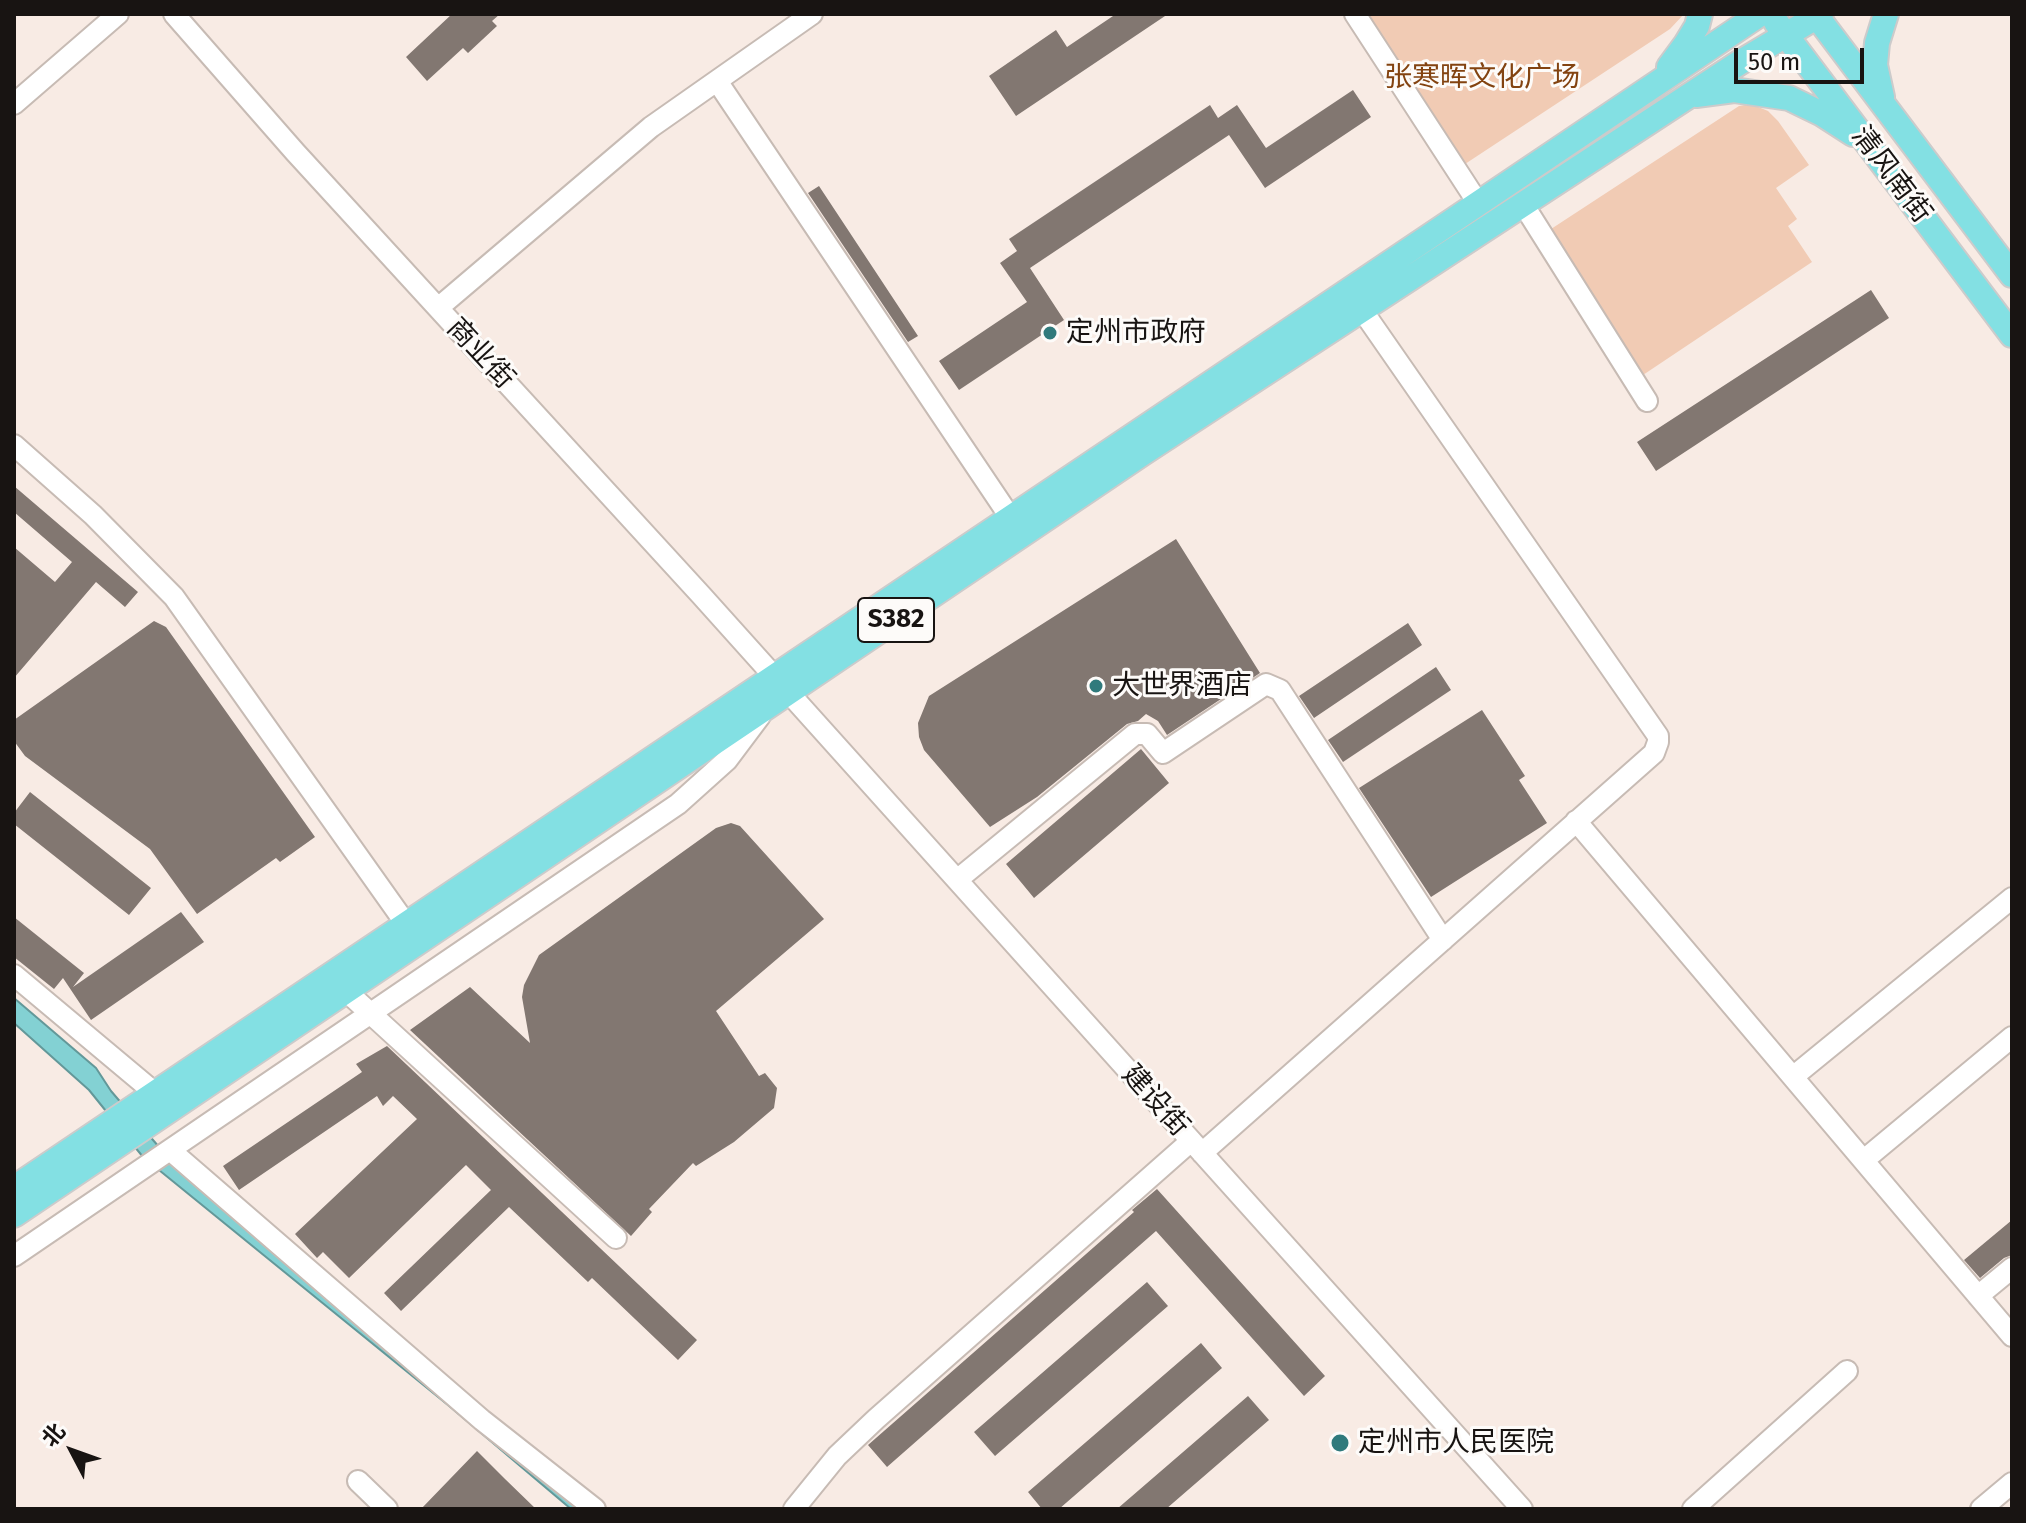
<!DOCTYPE html>
<meta charset="utf-8">
<style>
body{margin:0}
#map{position:relative;width:2026px;height:1523px;overflow:hidden;background:#f8ebe4;font-family:"Fira Sans","Noto Sans SC",sans-serif}
canvas{display:block}
.frame{position:absolute;inset:0;border:16px solid #181412;pointer-events:none}
.north{position:absolute;left:32px;top:1411px;width:80px;height:80px;-webkit-text-stroke:6px #fdfbf9;paint-order:stroke;rotate:311deg;font-size:22px;font-weight:700;line-height:32px;text-align:center;color:#181412}
.north::after{content:'';display:block;margin:auto;width:28px;height:36px;background:#181412;clip-path:polygon(50% 0,100% 100%,50% 72%,0 100%)}
.scale{position:absolute;left:1734px;top:48px;width:130px;height:36px;box-sizing:border-box;border:4px solid #181412;border-top:0;padding-left:10px;font-size:24px;line-height:28px;white-space:nowrap;color:#181412;-webkit-text-stroke:6px #fdfbf9;paint-order:stroke}
</style>
<div id="map">
<canvas width="2026" height="1523"></canvas>
<div class="frame"></div>
<div class="north">北</div>
<div class="scale">50 m</div>
</div>
<script>
const ctx = document.querySelector('canvas').getContext('2d');
ctx.lineJoin = 'round';
function paint(path, color) { ctx.fillStyle = color; ctx.fill(path, 'evenodd'); }
const poly = rows => new Path2D(rows.map(r => 'M' + r).join(''));
function stroke(path, color, width, dash) { ctx.strokeStyle = color; ctx.lineWidth = width; ctx.lineCap = dash ? 'butt' : 'round'; ctx.setLineDash(dash || []); ctx.stroke(path); }
function write(font, color, halo, rows, align = 'center') {
  ctx.font = font + ' "Fira Sans","Noto Sans SC",sans-serif'; ctx.lineWidth = 6; ctx.setLineDash([]); ctx.textBaseline = 'middle'; ctx.strokeStyle = halo; ctx.fillStyle = color; for (const [text, x, y, turn = 0] of rows) {
    ctx.save(); ctx.translate(x, y); ctx.rotate((+turn || 0) * Math.PI / 180); ctx.textAlign = isNaN(turn) ? turn : align; if (halo) ctx.strokeText(text, 0, 0); ctx.fillText(text, 0, 0); ctx.restore();
  }
}
paint(poly([
 [1364,14,1684,14,1670,29,1462,166],
 [1751,104,1768,111,1778,121,1809,165,1776,188,1797,219,1788,226,1812,262,1643,375,1548,231,1739,106]
]), '#f1cbb4');
const water = poly([
 [14,998,96,1068,111,1091,171,1161,587,1509,571,1509,448,1405,143,1157,89,1090,14,1023,14,998]
]);
paint(water, '#83d1d3');
stroke(water, '#639899', 2);
paint(poly([
 [452,14,500,14,492,21,497,26,468,53,463,48,427,81,406,57],
 [1116,14,1168,14,1016,116,989,76,1056,30,1067,47],
 [1353,90,1371,117,1265,188,1229,135,1030,268,1064,320,959,390,939,361,1027,302,1000,263,1017,251,1009,239,1210,105,1218,118,1237,105,1266,148],
 [819,186,918,336,908,342,808,193],
 [1871,290,1889,318,1656,471,1637,442],
 [14,486,138,592,125,607,96,582,14,678,14,547,55,582,72,562,14,512],
 [1176,539,1260,673,1167,735,1158,721,1146,714,1138,721,1127,724,1037,797,990,827,924,750,919,737,918,723,929,696],
 [154,621,166,627,315,837,280,862,276,858,197,914,150,849,25,756,14,741,14,720],
 [1408,623,1422,645,1314,718,1299,696],
 [1436,667,1451,690,1343,762,1328,740],
 [1482,710,1525,776,1519,780,1547,823,1431,897,1359,788],
 [1141,749,1169,783,1034,898,1006,864],
 [30,792,151,888,129,915,14,824,14,813],
 [731,823,740,826,824,919,716,1011,759,1076,765,1073,777,1088,774,1108,734,1142,696,1166,693,1163,649,1209,652,1212,631,1236,410,1030,470,987,530,1043,522,997,524,985,539,955,716,828],
 [181,912,204,942,91,1020,63,978,54,989,14,957,14,917,84,973,73,987],
 [387,1046,697,1340,678,1360,592,1278,588,1282,509,1207,401,1311,384,1293,491,1190,466,1165,349,1278,323,1252,317,1258,295,1234,417,1119,393,1096,383,1106,377,1096,239,1190,223,1166,362,1072,356,1064],
 [1157,1189,1325,1376,1304,1396,1156,1231,887,1467,868,1445,1134,1212,1132,1210],
 [2012,1220,2012,1255,2004,1258,1980,1278,1964,1260],
 [1147,1282,1168,1306,995,1456,974,1432],
 [1201,1343,1222,1368,1059,1509,1042,1509,1028,1492],
 [1248,1396,1269,1420,1166,1509,1117,1509],
 [477,1451,505,1479,536,1509,421,1509]
]), '#827771');
const minor = poly([
 [174,14,295,152,701,595,1522,1509],
 [1355,14,1478,203],
 [717,81,1010,517],
 [14,104,118,14],
 [1523,204,1647,401],
 [438,308,651,127,812,14],
 [14,445,93,515,174,597,406,924],
 [1576,821,2012,1336],
 [957,880,1135,734,1147,734,1163,753,1266,684,1280,690,1443,940],
 [14,975,155,1093],
 [346,991,616,1238],
 [1794,1076,2012,898],
 [170,1150,482,1420,595,1509],
 [1202,1153,1654,753,1658,742,1658,736,1362,310],
 [1864,1160,2012,1037],
 [14,1256,678,804,727,760,760,716],
 [1978,1296,2012,1268],
 [358,1481,387,1509],
 [794,1509,837,1456,876,1419,1191,1141],
 [1693,1509,1847,1371],
 [1981,1509,2012,1483]
]);
const major = poly([
 [1815,14,2012,275],
 [1776,22,2012,335],
 [1669,67,1686,44,1697,26,1700,14],
 [1696,95,1734,90,1789,98,1822,114,1853,134],
 [1882,97,1875,65,1877,43,1886,14],
 [14,1188,1760,14],
 [14,1215,1143,453,1739,63,1821,14]
]);
stroke(minor, '#c7bbb4', 24);
stroke(major, '#cccbcb', 28);
stroke(minor, '#fff', 20);
stroke(major, '#83e0e3', 24);
for (const [x, y, r, color] of [
 [1050,333,8,"#307a7c"],
 [1096,686,8,"#307a7c"],
 [1340,1443,10,"#307a7c"]
]) { const dot = new Path2D(); dot.arc(x, y, r, 0, 2 * Math.PI); ctx.fillStyle = color; ctx.fill(dot); stroke(dot, '#fdfbf9', 3); }
for (const [x, y, w] of [
 [896,620,76]
]) { const box = new Path2D(); box.roundRect(x - w / 2, y - 22, w, 44, 6); ctx.fillStyle = '#fdfbf9'; ctx.fill(box); stroke(box, '#181412', 2); }
write('bold 26px', '#181412', null, [
 ["S382",896,620]
]);
write('28px', '#834310', '#fdfbf9', [
 ["张寒晖文化广场",1482,78]
]);
write('28px', '#181412', '#fdfbf9', [
 ["清风南街",1891,175,53],
 ["商业街",480,354,47],
 ["建设街",1155,1101,48]
]);
write('28px', '#181412', '#fdfbf9', [
 ["定州市政府",1066,333],
 ["大世界酒店",1112,686],
 ["定州市人民医院",1358,1443]
], 'left');
</script>
